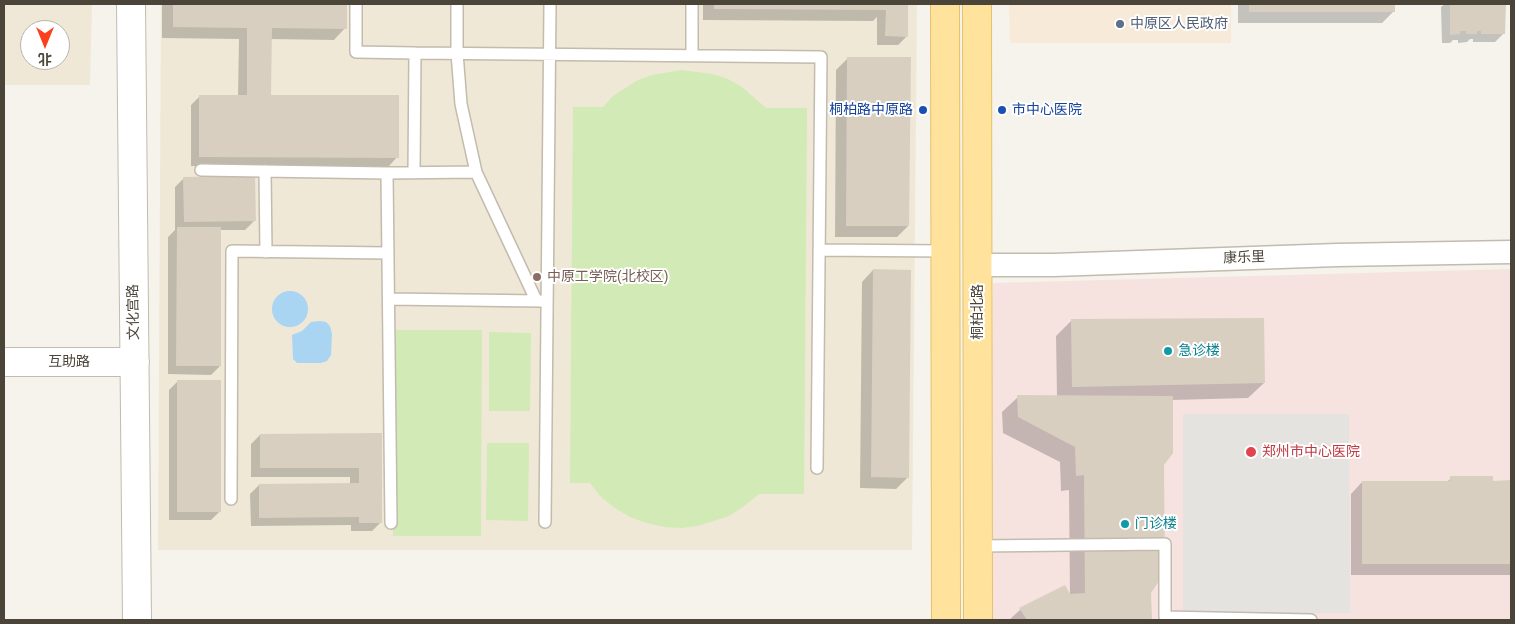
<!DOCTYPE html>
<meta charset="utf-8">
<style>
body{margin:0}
#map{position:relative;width:1515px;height:624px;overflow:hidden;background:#f6f3ec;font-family:Helvetica,"Noto Sans SC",sans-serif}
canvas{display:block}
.frame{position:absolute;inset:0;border:5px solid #4b4439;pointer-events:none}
.north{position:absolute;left:20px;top:20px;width:50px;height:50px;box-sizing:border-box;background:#fff;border:1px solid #b7b4b0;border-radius:50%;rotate:180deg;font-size:14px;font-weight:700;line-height:20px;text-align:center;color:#4b4439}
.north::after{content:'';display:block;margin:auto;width:18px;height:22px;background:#fc3f1d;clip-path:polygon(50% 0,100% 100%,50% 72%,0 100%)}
</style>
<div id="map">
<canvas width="1515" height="624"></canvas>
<div class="frame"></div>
<div class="north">北</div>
</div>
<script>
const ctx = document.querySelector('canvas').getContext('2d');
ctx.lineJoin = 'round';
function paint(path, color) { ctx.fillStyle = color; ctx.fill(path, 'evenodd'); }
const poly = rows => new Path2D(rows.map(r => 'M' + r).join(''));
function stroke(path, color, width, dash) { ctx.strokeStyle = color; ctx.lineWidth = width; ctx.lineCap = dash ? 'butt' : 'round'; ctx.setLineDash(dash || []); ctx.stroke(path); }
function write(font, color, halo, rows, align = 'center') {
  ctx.font = font + ' Helvetica,"Noto Sans SC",sans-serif'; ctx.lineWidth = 4; ctx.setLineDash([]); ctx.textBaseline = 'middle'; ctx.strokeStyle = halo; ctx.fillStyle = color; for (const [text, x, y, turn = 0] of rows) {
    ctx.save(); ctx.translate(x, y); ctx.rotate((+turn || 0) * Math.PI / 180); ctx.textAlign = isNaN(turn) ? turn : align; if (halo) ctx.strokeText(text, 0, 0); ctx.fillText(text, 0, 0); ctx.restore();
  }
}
paint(poly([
 [1009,4,1231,4,1231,43,1010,43]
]), '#f7ead8');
paint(poly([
 [4,4,92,4,90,85,4,85],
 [30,30,60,30,60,60,30,60],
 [161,4,917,4,912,550,158,550]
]), '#efe8d6');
paint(poly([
 [1511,269,1511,620,989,620,993,283]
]), '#f6e3e0');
paint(poly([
 [681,70,713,74,728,79,742,87,766,108,807,108,804,494,759,494,743,507,729,516,698,526,682,528,664,527,647,523,630,517,615,508,601,497,590,483,570,483,573,107,603,107,613,96,638,80,652,75],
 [396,330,482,330,481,536,393,536],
 [489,332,531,333,530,411,489,411],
 [487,443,529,443,528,521,486,520]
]), '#d2eab5');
paint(poly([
 [1183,414,1349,414,1350,613,1183,613]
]), '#e5e3e0');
paint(poly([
 '272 309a18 18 0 1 1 36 0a18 18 0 1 1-36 0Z',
 [320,321,326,322,330,326,332,334,331,355,327,361,321,363,297,363,293,359,292,335,302,331,311,322]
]), '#a9d4f2');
paint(poly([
 [162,4,346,4,345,28,334,40,270,39,270,96,397,157,389,166,191,166,191,105,200,96,238,96,239,39,162,38],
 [703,4,907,4,907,36,898,45,877,45,877,17,873,21,703,20],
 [1238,4,1394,4,1394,11,1382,23,1238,23],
 [1445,4,1504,4,1504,33,1495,42,1473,42,1473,39,1470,39,1467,42,1458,43,1458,40,1453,40,1450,43,1442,43,1441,7],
 [1511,7,1511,44,1510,44,1510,8],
 [848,58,908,226,897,237,835,237,836,70],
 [184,178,254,221,245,230,220,230,220,366,211,375,168,374,168,237,175,230,175,187],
 [873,270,908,477,896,489,860,488,862,282],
 [1071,321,1264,383,1248,398,1172,400,1163,464,1150,592,1150,620,1009,620,1020,610,1064,587,1070,597,1069,490,1061,491,1060,462,1003,433,1002,412,1018,397,1057,397,1056,336],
 [178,381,220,511,211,520,169,520,169,390],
 [260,435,381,435,381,522,372,531,351,531,351,525,251,526,250,494,259,485,350,485,350,477,251,477,251,444],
 [1451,478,1492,482,1511,482,1511,575,1351,575,1351,494,1362,482,1447,482]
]), '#0003');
paint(poly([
 [173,4,347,4,347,29,272,28,271,95,399,95,399,158,199,157,199,95,247,95,247,28,173,27],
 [714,4,908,4,908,37,885,36,886,10,714,9],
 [1249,4,1395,4,1395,12,1249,12],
 [1450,4,1506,4,1505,34,1481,34,1481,31,1477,31,1477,34,1466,34,1466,31,1460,31,1460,34,1450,35],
 [847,57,911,57,909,226,846,226],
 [255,176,256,221,184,222,183,177],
 [177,227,221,227,221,366,176,366],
 [873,269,911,270,909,478,871,477],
 [1264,318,1265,383,1072,387,1071,319],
 [177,380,221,380,221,512,177,512],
 [1017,395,1173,396,1173,453,1164,465,1165,572,1151,593,1152,620,1027,620,1019,608,1065,585,1070,594,1085,593,1084,475,1076,476,1075,447,1018,417],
 [382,433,382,523,359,523,359,517,259,518,259,484,359,483,359,468,260,468,260,434],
 [1450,476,1493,476,1493,481,1511,480,1511,564,1362,564,1362,481,1450,481]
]), '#d8cfc1');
const service = poly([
 [356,4,356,52,415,53],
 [457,4,457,53,461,104,476,172,536,300],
 [692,55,692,4],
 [201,170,387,173],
 [265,171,266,252],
 [414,173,415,53,821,57,817,468],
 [819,250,945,251],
 [389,299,541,301],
 [231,499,232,251,388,253],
 [545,522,550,4],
 [391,523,387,173,476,172],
 [978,546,1165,544,1165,617,1311,620]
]);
const minor = poly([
 [977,265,1054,265,1337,255,1511,252]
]);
const tertiary = poly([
 [131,4,137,620],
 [4,362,135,362]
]);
const primary = poly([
 [945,4,946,620],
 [977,4,978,620]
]);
stroke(service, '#c2bbae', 14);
stroke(minor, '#c2bbae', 25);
stroke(tertiary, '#c2bbae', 30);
stroke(primary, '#e6c16a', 30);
stroke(service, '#fff', 11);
stroke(minor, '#fff', 22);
stroke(tertiary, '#fff', 28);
stroke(primary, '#ffe39c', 28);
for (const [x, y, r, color] of [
 [1120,24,5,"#5c6f8a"],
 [923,110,5,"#1a4fb4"],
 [1002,110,5,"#1a4fb4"],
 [537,277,5,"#8d6e63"],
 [1168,351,5,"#0f9aa8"],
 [1251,452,6,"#e0444e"],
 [1125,524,5,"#0f9aa8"]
]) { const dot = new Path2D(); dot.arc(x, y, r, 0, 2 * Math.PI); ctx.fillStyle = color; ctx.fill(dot); stroke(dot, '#fff', 2); }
write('14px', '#4e5e75', '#fff', [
 ["中原区人民政府",1130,24]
], 'left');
write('14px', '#164399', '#fff', [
 ["桐柏路中原路",913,110],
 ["市中心医院",1012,110,"left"]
], 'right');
write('14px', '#4b4439', '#fff', [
 ["康乐里",1244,258,-2],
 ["文化宫路",134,312,-91],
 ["桐柏北路",978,312,-90],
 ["互助路",69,362]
]);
write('14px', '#785e54', '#fff', [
 ["中原工学院(北校区)",547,277]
], 'left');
write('14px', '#0d838f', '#fff', [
 ["急诊楼",1178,351],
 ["门诊楼",1135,524]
], 'left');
write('14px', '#be3a42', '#fff', [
 ["郑州市中心医院",1262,452]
], 'left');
</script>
